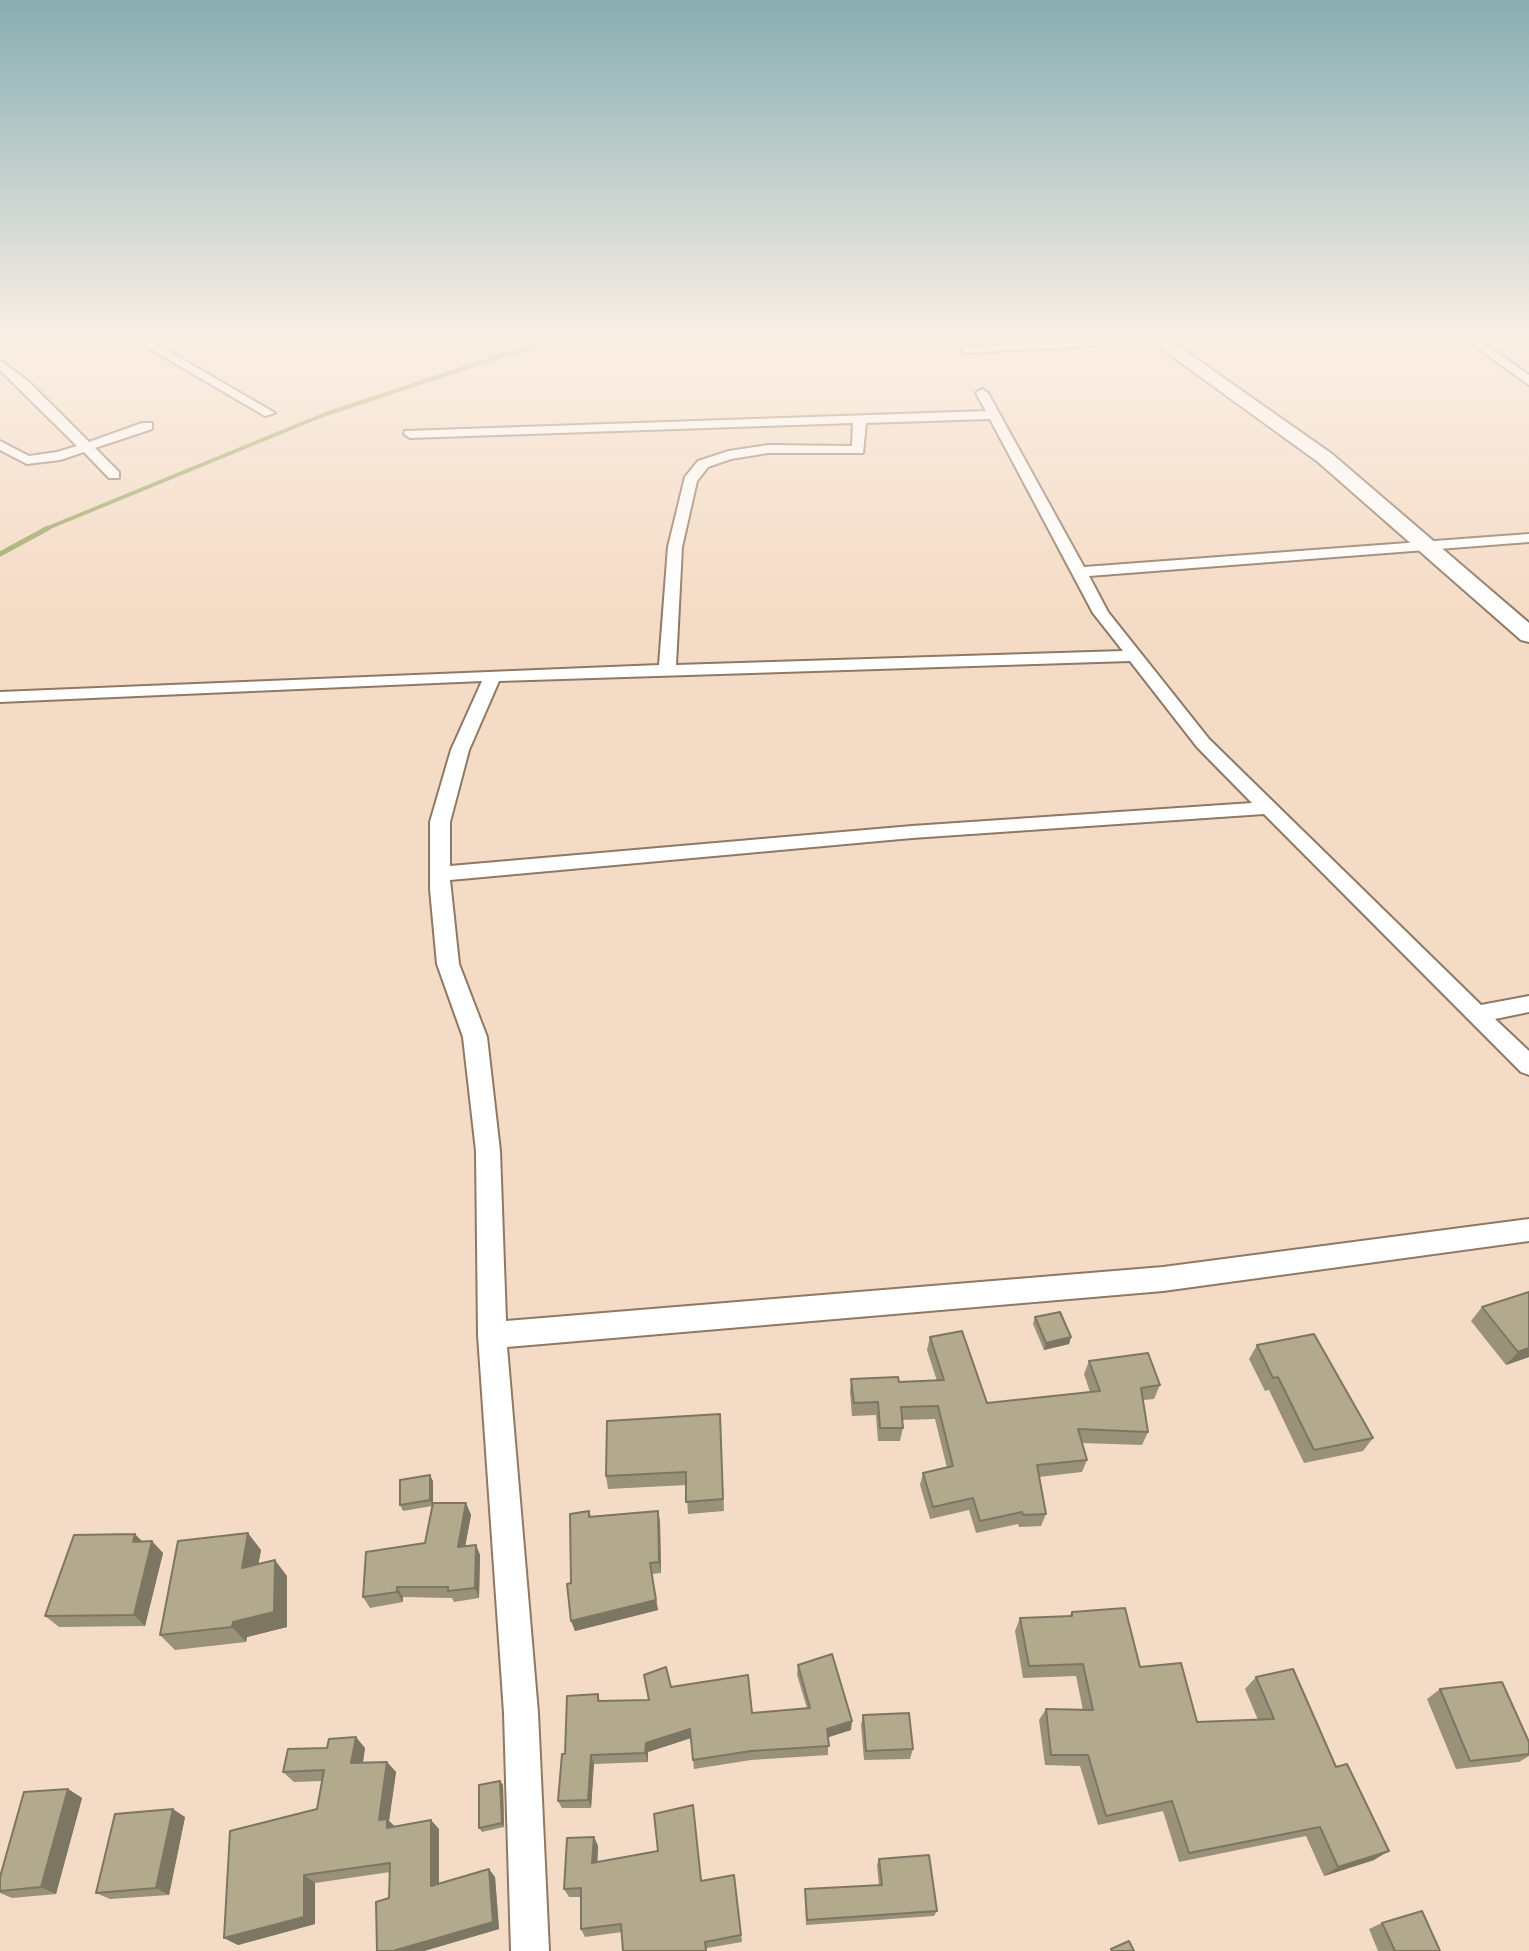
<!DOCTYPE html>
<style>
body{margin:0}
canvas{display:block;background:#f4dbc5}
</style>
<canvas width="1529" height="1951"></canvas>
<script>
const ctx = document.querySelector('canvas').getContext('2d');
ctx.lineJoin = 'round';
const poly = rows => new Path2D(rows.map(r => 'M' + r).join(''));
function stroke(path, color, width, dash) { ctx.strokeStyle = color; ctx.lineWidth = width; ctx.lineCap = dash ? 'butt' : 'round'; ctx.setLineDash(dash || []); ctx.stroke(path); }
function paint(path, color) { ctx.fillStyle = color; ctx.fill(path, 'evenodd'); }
stroke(poly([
 [43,530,323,415,498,357,557,341]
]), '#99a561', 4);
stroke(poly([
 [0,554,48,528]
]), '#99a561', 5);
const street = poly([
 [137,341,151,341,275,413,265,416,137,341],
 [1055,341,1127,341,1122,344,967,353,961,350,967,347,1055,341],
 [1468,341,1481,341,1529,375,1529,385,1468,341],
 [0,360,29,382,89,442,142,423,152,423,152,429,95,448,119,472,119,478,109,478,84,452,60,460,27,464,0,450,0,441,29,456,57,452,77,446,0,370,0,360],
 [982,389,988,393,1084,567,1529,534,1529,542,1089,576,1108,612,1209,739,1481,1005,1529,996,1529,1012,1495,1019,1529,1051,1529,1075,1521,1072,1264,814,912,838,450,880,459,964,487,1037,500,1151,506,1321,1163,1267,1529,1219,1529,1241,1163,1291,507,1347,538,1713,549,1951,511,1951,504,1713,478,1335,476,1151,463,1037,437,964,430,889,430,822,451,750,482,681,0,702,0,692,659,665,668,547,685,477,698,461,729,451,768,445,852,446,853,423,410,438,404,434,405,431,986,411,976,393,982,389],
 [990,419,1093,613,1123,651,676,665,682,547,697,481,708,467,731,459,768,453,863,453,866,423,990,419],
 [1130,661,1197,747,1252,803,912,826,450,866,450,822,469,750,499,681,1130,661]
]);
const secondary = poly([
 [1151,341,1171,341,1332,454,1529,623,1529,642,1521,640,1318,462,1151,341]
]);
stroke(street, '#8f7965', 4);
stroke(secondary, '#8f7965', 4);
paint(street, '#fff');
paint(secondary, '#fff');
paint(poly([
 [1482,1307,1529,1357,1506,1365,1471,1321],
 [1035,1317,1071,1337,1069,1344,1044,1350,1033,1324],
 [930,1337,987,1403,1090,1392,1084,1374,1089,1361,1160,1385,1154,1399,1143,1400,1148,1432,1142,1445,1082,1443,1087,1460,1082,1472,1039,1477,1046,1514,1041,1526,1019,1527,1018,1524,976,1533,969,1510,930,1519,920,1485,923,1473,947,1468,935,1419,902,1420,903,1428,900,1441,878,1441,876,1415,852,1416,850,1392,851,1379,899,1382,937,1381,927,1350],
 [1257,1345,1373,1438,1363,1451,1304,1463,1269,1390,1265,1391,1249,1359],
 [720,1414,724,1511,688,1514,686,1485,608,1489,606,1476],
 [433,1481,433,1503,466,1503,471,1515,465,1546,476,1545,480,1555,479,1598,454,1602,452,1598,403,1597,403,1602,370,1608,363,1597,425,1543,432,1506,403,1511,400,1505],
 [589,1511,591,1516,658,1511,660,1522,661,1573,652,1574,658,1610,575,1631,571,1583],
 [142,1541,163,1553,145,1626,59,1627,45,1616],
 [261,1550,258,1564,287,1576,287,1627,247,1637,246,1642,175,1650,160,1635],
 [1072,1612,1140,1667,1197,1722,1258,1720,1245,1689,1256,1677,1374,1860,1324,1876,1306,1836,1179,1862,1163,1811,1098,1825,1080,1766,1045,1765,1039,1720,1046,1709,1083,1710,1076,1676,1023,1678,1015,1631,1020,1618,1069,1616],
 [798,1665,851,1730,828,1737,828,1755,751,1760,694,1769,691,1738,648,1752,648,1762,594,1764,591,1808,562,1808,558,1801,598,1694,600,1701,649,1700,671,1687,752,1713,807,1708,797,1675],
 [1440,1689,1529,1742,1529,1756,1519,1762,1456,1769,1427,1699],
 [863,1715,913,1749,910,1759,864,1760,861,1725],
 [365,1748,363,1763,387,1762,396,1772,389,1821,395,1826,439,1829,439,1883,495,1877,499,1929,424,1951,377,1951,389,1898,390,1872,315,1883,315,1924,238,1945,224,1938,317,1809,322,1781,294,1782,283,1772],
 [500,1781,503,1785,504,1827,482,1832,479,1828],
 [68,1789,82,1798,56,1894,12,1898,0,1893,0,1877],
 [694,1815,702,1881,734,1875,742,1942,707,1948,707,1951,623,1951,622,1932,585,1937,581,1929,581,1897,569,1897,564,1889,594,1837,598,1846,597,1862,658,1851],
 [185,1817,169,1895,110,1899,96,1893],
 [879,1859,937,1911,934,1916,806,1925,805,1889,879,1885,877,1865],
 [1382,1923,1440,1951,1378,1951,1369,1929]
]), '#9a9179');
paint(poly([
 [1071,1337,1069,1344,1044,1350,1046,1343],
 [1529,1348,1529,1357,1506,1365,1518,1352],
 [430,1475,433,1481,433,1506,430,1500],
 [466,1503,471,1515,463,1558,458,1547],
 [658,1511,660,1522,661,1573,659,1562],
 [248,1533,261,1550,255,1584,242,1568],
 [135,1534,147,1546,133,1542],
 [152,1541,163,1553,145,1626,134,1615],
 [476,1545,480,1555,479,1598,475,1588],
 [275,1560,287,1576,287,1627,247,1637,246,1642,232,1627,233,1622],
 [397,1587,403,1597,403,1602,397,1592],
 [656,1600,658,1610,575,1631,571,1621],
 [852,1721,851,1730,826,1738,827,1729],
 [690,1729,691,1738,648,1752,648,1762,645,1753,646,1743],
 [356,1737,365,1748,361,1773,351,1763],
 [591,1755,594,1764,591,1808,588,1800],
 [387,1762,396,1772,389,1821,396,1828,396,1837,379,1820],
 [500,1781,503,1785,504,1827,502,1823],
 [68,1789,82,1798,56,1894,41,1887],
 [173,1809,185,1817,169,1895,156,1888],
 [431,1820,439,1829,439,1893,431,1886],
 [594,1837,598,1846,597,1872,592,1863],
 [1389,1851,1374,1860,1324,1876,1338,1867],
 [489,1869,495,1877,499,1929,424,1951,393,1951],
 [304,1875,315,1883,315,1924,238,1945,224,1938]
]), '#7d7663');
const building = poly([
 [1529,1292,1529,1348,1518,1352,1482,1307,1529,1292],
 [1060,1312,1071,1337,1046,1343,1035,1317,1060,1312],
 [962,1331,987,1403,1100,1391,1089,1361,1148,1353,1160,1385,1141,1388,1148,1432,1078,1429,1087,1460,1037,1465,1046,1514,1023,1515,1022,1512,980,1521,973,1498,933,1507,923,1473,953,1466,938,1406,901,1407,903,1428,880,1428,878,1402,854,1403,851,1379,898,1377,899,1382,944,1380,930,1337,962,1331],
 [1314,1334,1373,1438,1314,1450,1278,1377,1273,1378,1257,1345,1314,1334],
 [720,1414,723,1499,686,1502,686,1472,606,1476,607,1421,720,1414],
 [430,1475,430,1500,400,1505,400,1480,430,1475],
 [433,1503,466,1503,458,1547,476,1545,475,1588,448,1591,448,1587,397,1587,397,1592,363,1597,366,1552,425,1543,433,1503],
 [589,1511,589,1517,658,1511,659,1562,650,1563,656,1600,571,1621,567,1584,571,1583,570,1514,589,1511],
 [248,1533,242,1568,275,1560,274,1612,233,1622,232,1627,160,1635,178,1541,248,1533],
 [135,1534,133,1542,152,1541,134,1615,45,1616,74,1535,135,1534],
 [1125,1608,1140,1667,1181,1663,1197,1722,1274,1719,1256,1677,1293,1669,1336,1767,1347,1764,1389,1851,1338,1867,1320,1827,1189,1853,1172,1801,1106,1816,1088,1755,1051,1755,1046,1709,1093,1710,1083,1664,1029,1666,1020,1618,1072,1616,1072,1612,1125,1608],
 [832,1654,852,1721,827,1729,829,1746,751,1751,693,1760,690,1729,646,1743,645,1753,591,1755,588,1800,558,1801,562,1754,565,1754,567,1696,598,1694,598,1701,649,1700,644,1675,666,1667,671,1687,748,1675,752,1713,810,1708,798,1665,832,1654],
 [1502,1682,1529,1742,1529,1754,1470,1761,1440,1689,1502,1682],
 [909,1713,913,1749,866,1751,863,1715,909,1713],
 [356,1737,351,1763,387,1762,379,1820,387,1819,387,1828,431,1820,431,1886,489,1869,493,1922,393,1951,377,1951,376,1902,389,1898,390,1863,304,1875,304,1917,224,1938,230,1831,317,1809,324,1770,283,1772,288,1749,327,1748,329,1739,356,1737],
 [500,1781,502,1823,479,1828,479,1785,500,1781],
 [68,1789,41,1887,0,1891,0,1877,24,1792,68,1789],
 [693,1805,701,1881,734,1875,741,1935,705,1942,706,1951,623,1951,621,1924,581,1929,581,1888,564,1889,567,1838,594,1837,592,1863,658,1851,654,1814,693,1805],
 [173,1809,156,1888,96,1893,115,1814,173,1809],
 [929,1855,937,1911,807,1920,805,1889,882,1885,879,1859,929,1855],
 [1422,1911,1440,1951,1395,1951,1382,1923,1422,1911],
 [1129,1941,1134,1951,1112,1951,1111,1949,1129,1941]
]);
paint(building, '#b3a98d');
stroke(building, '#7d7663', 2);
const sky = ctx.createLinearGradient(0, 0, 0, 615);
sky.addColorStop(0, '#88aeb2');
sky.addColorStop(0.55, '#faefe5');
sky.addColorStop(1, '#faefe500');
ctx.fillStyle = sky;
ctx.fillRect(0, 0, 1529, 615);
</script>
